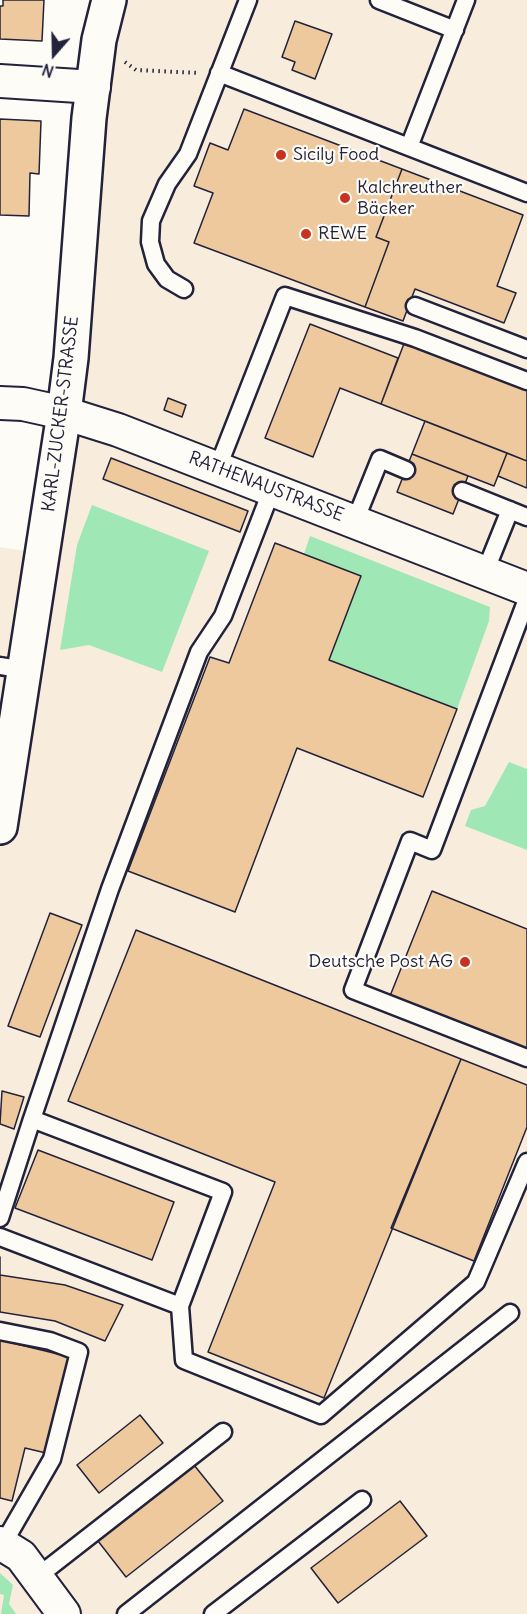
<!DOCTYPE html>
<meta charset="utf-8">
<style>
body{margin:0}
#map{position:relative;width:527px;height:1614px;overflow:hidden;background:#fdfcf7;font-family:Delius,sans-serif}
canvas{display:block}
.north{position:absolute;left:24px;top:24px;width:60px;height:60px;-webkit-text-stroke:4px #fdfcf7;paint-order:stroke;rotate:200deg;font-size:16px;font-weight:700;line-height:24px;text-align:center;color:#22223b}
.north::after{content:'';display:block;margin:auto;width:21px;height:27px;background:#22223b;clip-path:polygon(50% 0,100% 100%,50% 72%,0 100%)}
</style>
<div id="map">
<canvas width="527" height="1614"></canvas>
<div class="north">N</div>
</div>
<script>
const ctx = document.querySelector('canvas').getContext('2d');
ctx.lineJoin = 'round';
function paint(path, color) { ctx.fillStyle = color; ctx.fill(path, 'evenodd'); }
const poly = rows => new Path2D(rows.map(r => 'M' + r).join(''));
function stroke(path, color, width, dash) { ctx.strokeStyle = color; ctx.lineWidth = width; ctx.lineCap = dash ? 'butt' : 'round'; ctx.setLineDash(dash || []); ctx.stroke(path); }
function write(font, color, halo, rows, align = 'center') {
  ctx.font = font + ' Delius,sans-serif'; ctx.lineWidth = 4.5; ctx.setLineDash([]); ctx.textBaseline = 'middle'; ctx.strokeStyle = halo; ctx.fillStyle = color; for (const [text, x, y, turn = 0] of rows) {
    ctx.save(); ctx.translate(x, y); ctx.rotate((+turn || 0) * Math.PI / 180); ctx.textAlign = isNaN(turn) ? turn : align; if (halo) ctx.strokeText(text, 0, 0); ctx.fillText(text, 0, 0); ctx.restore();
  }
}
paint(poly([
 [101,0,527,0,527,1614,0,1614,0,547,51,555]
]), '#f8eddc');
paint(poly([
 [92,505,209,551,162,672,89,645,60,650,77,545],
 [310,536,490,607,489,621,457,709,329,660,304,554],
 [509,762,527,769,527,850,465,826,471,810,485,806],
 [0,1573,13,1585,9,1604,16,1614,1,1614,4,1595,0,1594]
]), '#9fe7b4');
const building = poly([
 [3,0,44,0,42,41,0,39,0,6,3,6,3,0],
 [295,21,332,34,315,79,292,70,295,62,282,57,295,21],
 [244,109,402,169,376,237,389,242,365,307,194,243,213,193,194,186,210,143,228,150,244,109],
 [0,119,41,121,39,174,30,173,29,216,0,215,0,119],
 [402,169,523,215,497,286,516,293,504,323,415,289,403,321,365,307,389,242,376,237,402,169],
 [310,324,398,358,381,404,340,388,313,457,265,438,310,324],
 [405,341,527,388,527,461,381,404,405,341],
 [168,398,186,405,182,417,164,410,168,398],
 [425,421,507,453,494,486,412,454,425,421],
 [507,453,527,461,527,488,498,476,507,453],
 [412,454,468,476,453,514,397,492,412,454],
 [111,458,248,511,240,532,103,479,111,458],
 [275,543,361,576,329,660,457,709,423,797,297,748,235,912,128,871,210,657,229,663,275,543],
 [432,891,527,929,527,1050,390,996,432,891],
 [50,913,82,925,40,1037,8,1026,50,913],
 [136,930,461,1059,324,1398,208,1352,275,1182,68,1101,136,930],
 [461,1059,527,1085,527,1127,474,1261,391,1228,461,1059],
 [2,1091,24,1097,14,1129,0,1124,2,1091],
 [38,1150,174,1202,152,1260,15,1208,38,1150],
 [0,1257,0,1275,65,1285,123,1305,105,1341,55,1321,0,1312,0,1257],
 [0,1340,70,1357,46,1453,25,1448,12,1501,0,1498,0,1340],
 [140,1415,163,1443,99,1493,77,1465,140,1415],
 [194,1465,223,1501,126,1577,98,1541,194,1465],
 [400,1501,427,1536,338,1603,311,1568,400,1501]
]);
paint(building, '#eec99e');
stroke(building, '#22223b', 1.5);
const lane = poly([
 [379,0,455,30],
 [219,73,527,193],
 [409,147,466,0],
 [184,289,167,279,156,264,150,242,151,221,167,184,188,154,248,0],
 [415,306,527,349],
 [218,467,285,296,415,338,527,381],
 [462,491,527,517],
 [355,521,380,459,406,470],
 [485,572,510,510],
 [527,599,432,850,410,841,353,990,527,1058],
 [0,666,25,670],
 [0,1218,32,1119],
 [0,1237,180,1306,184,1360,321,1415,476,1282,527,1162],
 [180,1306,223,1192,32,1119,110,889,199,652,223,616,272,489],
 [0,1331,50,1341,79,1352,52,1459,3,1544],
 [37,1577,223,1432],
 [126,1614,510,1313],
 [213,1614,362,1500]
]);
const street = poly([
 [0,81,94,87],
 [0,403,23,404,64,413,118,430,527,589],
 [0,1543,21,1556,64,1614]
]);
const secondary = poly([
 [0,827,64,413,71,358,89,118,99,40,109,0]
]);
stroke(lane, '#22223b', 21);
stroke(street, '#22223b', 36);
stroke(secondary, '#22223b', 38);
stroke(poly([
 [125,62,136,70,199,73]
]), '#22223b', 4, [1.5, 4.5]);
stroke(lane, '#fdfcf7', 16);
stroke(street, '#fdfcf7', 32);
stroke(secondary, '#fdfcf7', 33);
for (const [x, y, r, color] of [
 [281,155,6,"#c8321e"],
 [345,198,6,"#c8321e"],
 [306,234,6,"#c8321e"],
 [465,962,6,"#c8321e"]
]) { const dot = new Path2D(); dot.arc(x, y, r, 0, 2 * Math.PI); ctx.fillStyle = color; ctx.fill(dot); stroke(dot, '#fdfcf7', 2); }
write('18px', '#22223b', '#fdfcf7', [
 ["Sicily Food",293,155],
 ["Kalchreuther",357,188],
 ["Bäcker",357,209],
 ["REWE",318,234],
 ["Deutsche Post AG",453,962,"right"]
], 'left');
write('18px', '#22223b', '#fdfcf7', [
 ["KARL-ZUCKER-STRASSE",61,414,-83],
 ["RATHENAUSTRASSE",266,487,21]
]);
</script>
